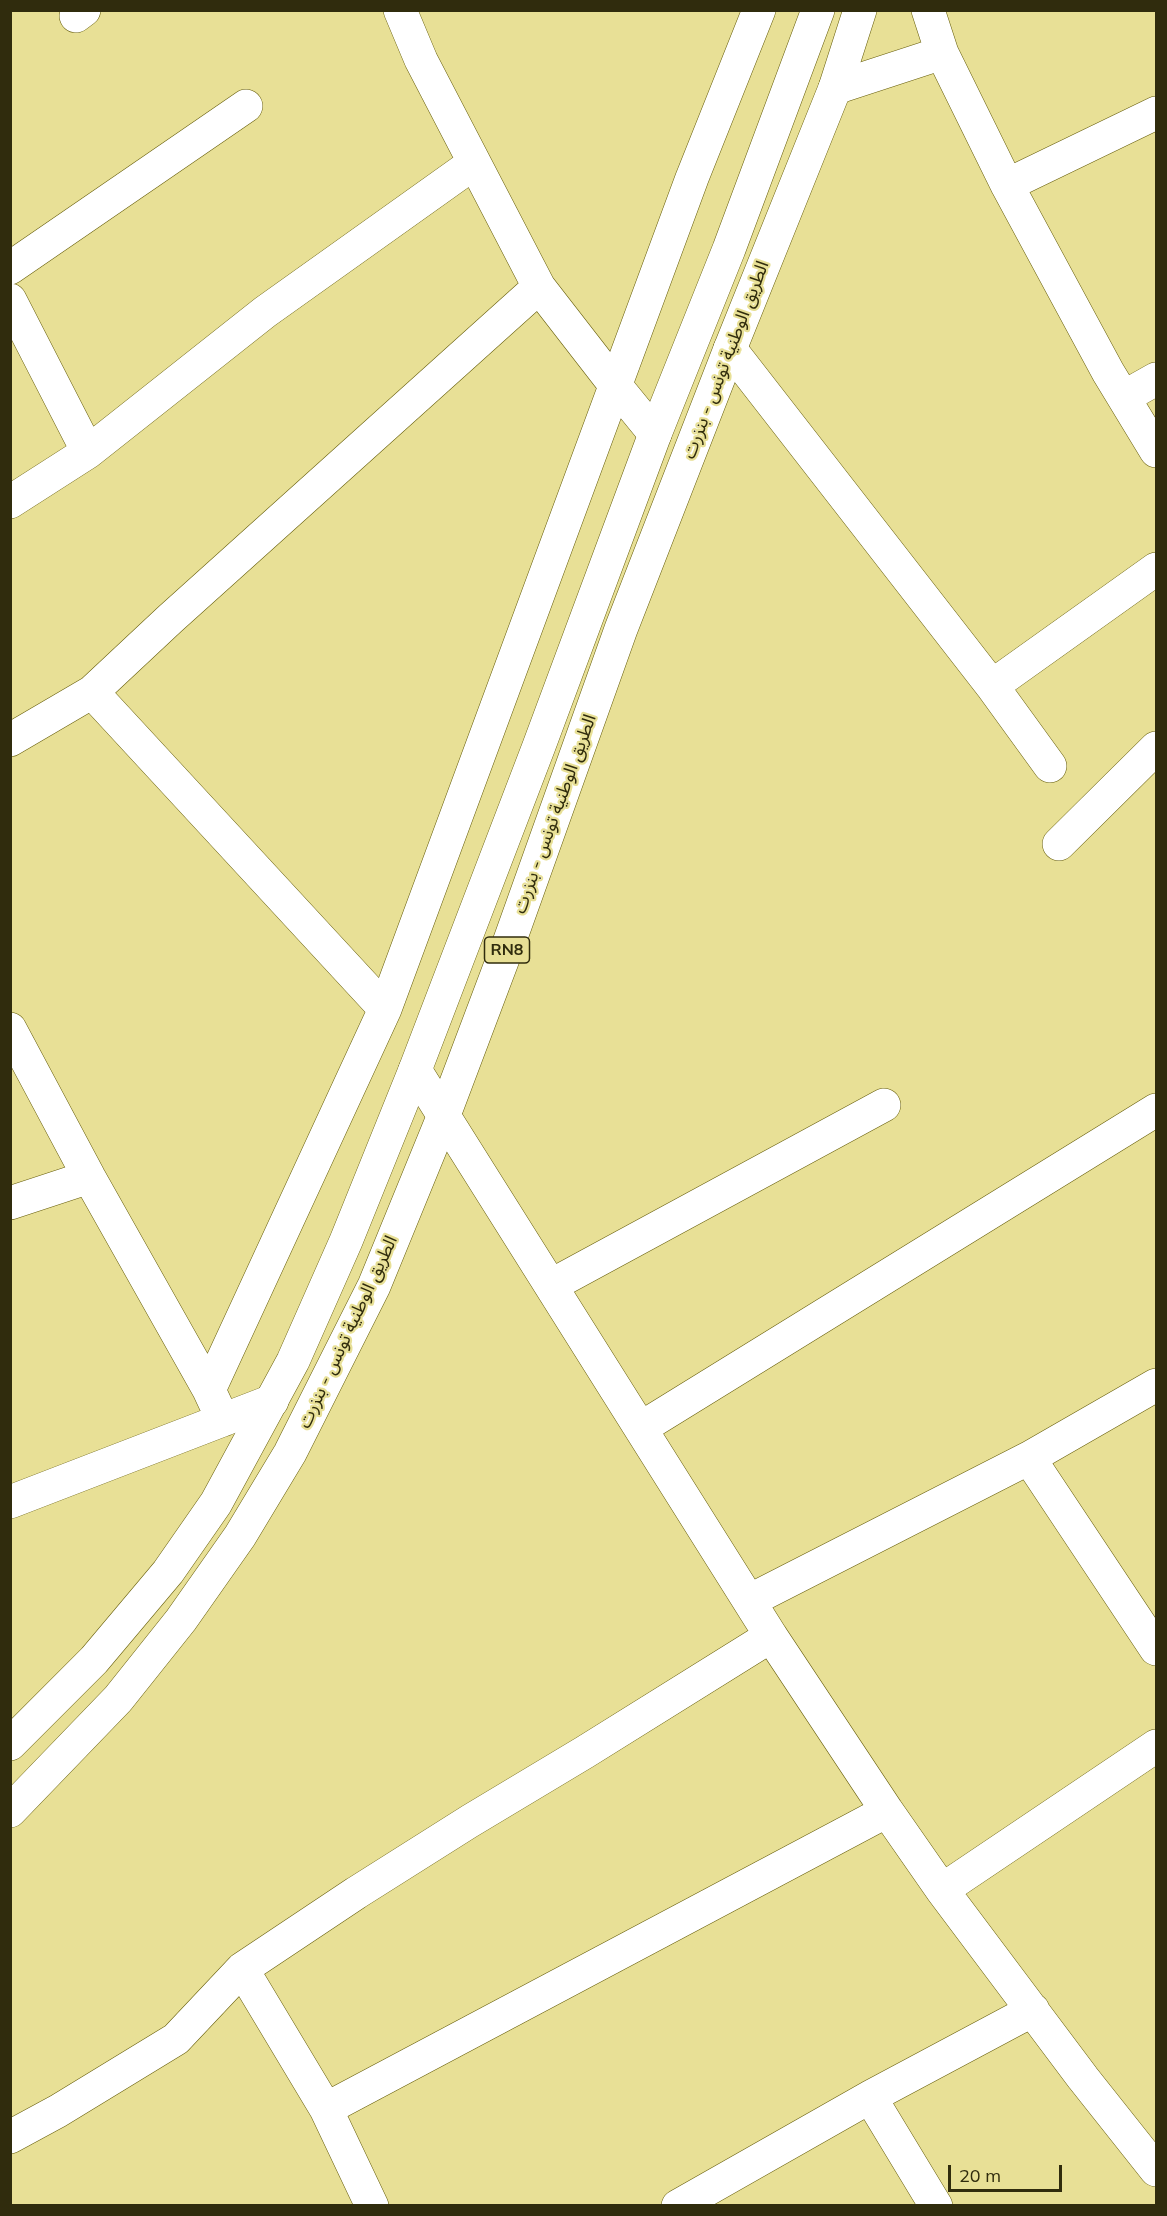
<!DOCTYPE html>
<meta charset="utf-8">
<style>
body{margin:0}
#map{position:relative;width:1167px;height:2216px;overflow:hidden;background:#e8e096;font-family:Mulish,sans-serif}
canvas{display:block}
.frame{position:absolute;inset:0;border:12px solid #302c0d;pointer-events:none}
.scale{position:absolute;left:948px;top:2165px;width:114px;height:27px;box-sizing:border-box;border:3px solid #302c0d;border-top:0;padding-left:8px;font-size:18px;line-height:21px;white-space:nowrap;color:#302c0d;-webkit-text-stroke:4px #e8e096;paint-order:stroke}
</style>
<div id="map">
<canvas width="1167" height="2216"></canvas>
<div class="frame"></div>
<div class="scale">20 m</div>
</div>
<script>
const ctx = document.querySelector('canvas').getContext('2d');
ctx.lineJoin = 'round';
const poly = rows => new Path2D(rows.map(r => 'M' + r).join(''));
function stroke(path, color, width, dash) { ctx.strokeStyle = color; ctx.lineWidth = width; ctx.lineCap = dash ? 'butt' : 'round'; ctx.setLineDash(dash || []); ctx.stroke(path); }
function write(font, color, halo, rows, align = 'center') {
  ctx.font = font + ' Mulish,"Noto Sans Arabic",sans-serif'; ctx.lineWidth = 4.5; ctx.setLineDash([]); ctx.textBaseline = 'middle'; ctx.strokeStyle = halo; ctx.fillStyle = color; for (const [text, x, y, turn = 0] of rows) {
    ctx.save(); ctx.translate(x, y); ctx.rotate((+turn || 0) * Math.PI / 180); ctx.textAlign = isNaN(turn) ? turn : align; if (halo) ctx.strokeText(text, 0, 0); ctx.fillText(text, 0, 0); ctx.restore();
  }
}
const street = poly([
 [400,10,421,60,539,287,615,385,655,434],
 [76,16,84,10],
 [942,53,1007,185,1108,372,1156,451],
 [835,88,942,53,928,10],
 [1007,185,1156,113],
 [10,268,246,106],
 [10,300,88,452],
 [730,349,992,686,1050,766],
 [1124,397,1156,379],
 [10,502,88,452,265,312,474,163],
 [992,686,1156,569],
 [92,692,385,1009],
 [10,740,92,692,170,619,539,287],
 [1059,844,1156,748],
 [10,1029,89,1177,209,1390,223,1420],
 [415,1070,771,1636,887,1811,942,1890,1083,2078,1156,2170],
 [10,1203,89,1177],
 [552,1285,884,1105],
 [209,1390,385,1009,692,178,759,10],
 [641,1428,1156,1110],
 [1029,1458,1156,1649],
 [10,1502,272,1401],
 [749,1601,1029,1458,1156,1385],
 [942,1890,1156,1746],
 [242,1969,326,2109,372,2206],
 [870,2097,936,2206],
 [326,2109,887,1811],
 [10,2137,58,2111,176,2039,242,1969,356,1893,470,1821,585,1752,771,1636],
 [678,2206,870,2097,1033,2010]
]);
const primary = poly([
 [10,1744,94,1660,168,1572,216,1503,293,1361,346,1241,415,1070,539,746,655,434,729,249,818,10],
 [10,1811,118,1699,181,1620,240,1536,290,1453,374,1286,444,1115,510,940,621,629,730,349,835,88,860,10]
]);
stroke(street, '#665d0a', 34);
stroke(primary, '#665d0a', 34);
stroke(street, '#fff', 33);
stroke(primary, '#fff', 33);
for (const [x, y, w] of [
 [507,950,45]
]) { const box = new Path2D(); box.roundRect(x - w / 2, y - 13, w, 26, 4.5); ctx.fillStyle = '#e8e096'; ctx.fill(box); stroke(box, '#302c0d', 1.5); }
write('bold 16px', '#302c0d', null, [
 ["RN8",507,950]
]);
write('18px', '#302c0d', '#e8e096', [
 ["الطريق الوطنية تونس - بنزرت",726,360,-69],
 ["الطريق الوطنية تونس - بنزرت",555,814,-70],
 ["الطريق الوطنية تونس - بنزرت",348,1332,-65]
]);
</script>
